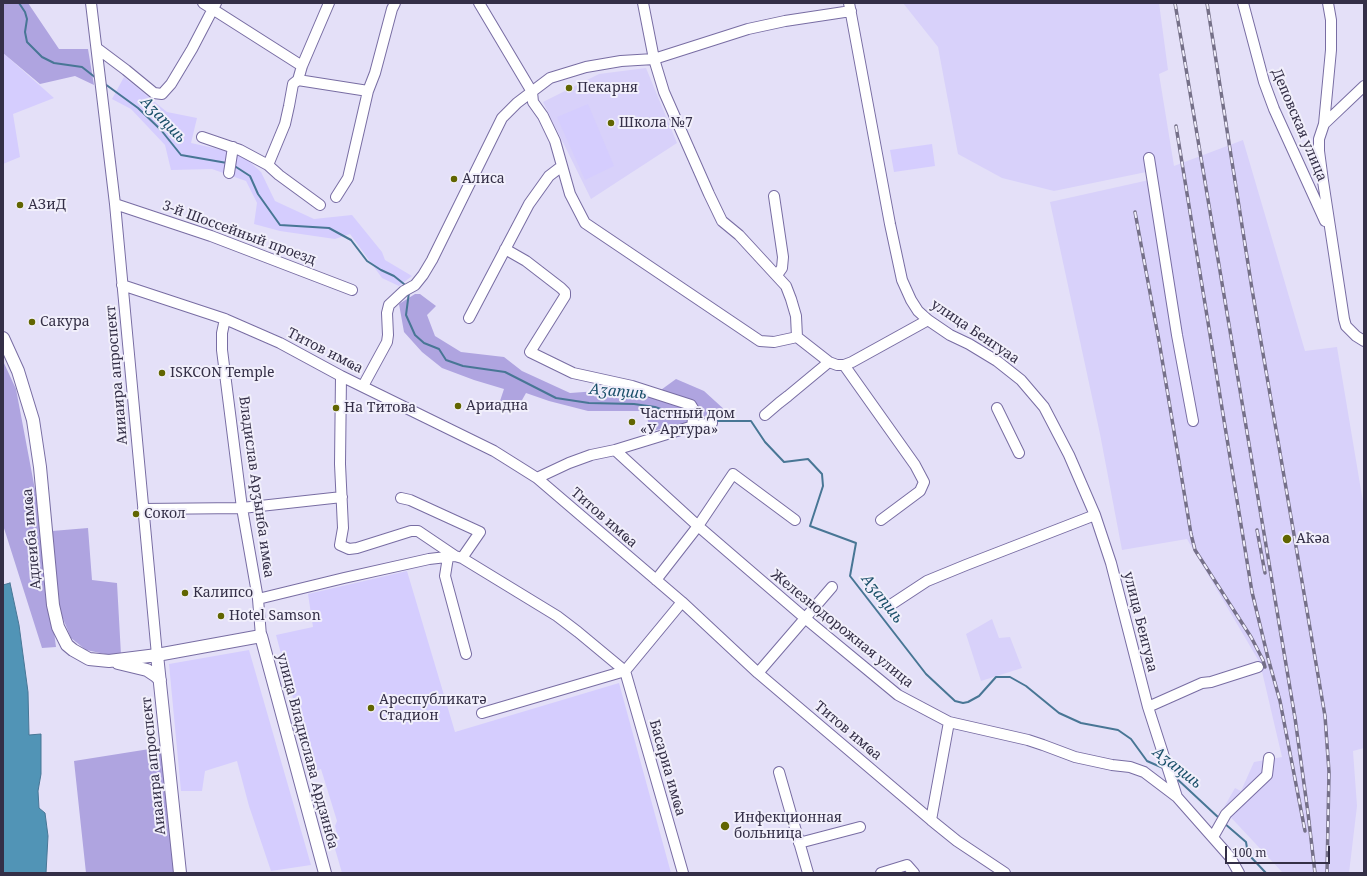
<!DOCTYPE html>
<meta charset="utf-8">
<style>
body{margin:0}
#map{position:relative;width:1367px;height:876px;overflow:hidden;background:#e4e0f8;font-family:"Noto Serif",serif}
canvas{display:block}
.frame{position:absolute;inset:0;border:4px solid #342f47;pointer-events:none}
.scale{position:absolute;left:1225px;top:846px;width:105px;height:18px;box-sizing:border-box;border:2px solid #342f47;border-top:0;padding-left:5px;font-size:12px;line-height:14px;white-space:nowrap;color:#342f47;-webkit-text-stroke:3px #f1effb;paint-order:stroke}
</style>
<div id="map">
<canvas width="1367" height="876"></canvas>
<div class="frame"></div>
<div class="scale">100 m</div>
</div>
<script>
const ctx = document.querySelector('canvas').getContext('2d');
ctx.lineJoin = 'round';
function paint(path, color) { ctx.fillStyle = color; ctx.fill(path, 'evenodd'); }
const poly = rows => new Path2D(rows.map(r => 'M' + r).join(''));
function stroke(path, color, width, dash) { ctx.strokeStyle = color; ctx.lineWidth = width; ctx.lineCap = dash ? 'butt' : 'round'; ctx.setLineDash(dash || []); ctx.stroke(path); }
function write(font, color, halo, rows, align = 'center') {
  ctx.font = font + ' "Noto Serif",serif'; ctx.lineWidth = 4; ctx.setLineDash([]); ctx.textBaseline = 'middle'; ctx.strokeStyle = halo; ctx.fillStyle = color; for (const [text, x, y, turn = 0] of rows) {
    ctx.save(); ctx.translate(x, y); ctx.rotate((+turn || 0) * Math.PI / 180); ctx.textAlign = isNaN(turn) ? turn : align; if (halo) ctx.strokeText(text, 0, 0); ctx.fillText(text, 0, 0); ctx.restore();
  }
}
paint(poly([
 [903,3,1159,3,1168,70,1159,74,1174,166,1243,140,1305,351,1337,347,1364,508,1364,748,1353,751,1357,806,1349,873,1283,873,1223,809,1235,788,1241,791,1254,762,1282,757,1260,663,1187,539,1122,550,1100,434,1050,202,1158,178,1156,170,1054,191,1002,178,958,154,938,47],
 [646,68,677,143,591,199,543,102,599,74],
 [992,619,999,638,1010,637,1022,668,981,681,966,634]
]), '#d8d1fa');
paint(poly([
 [3,53,54,98,13,114,20,157,3,164],
 [124,77,167,112,197,118,191,143,241,154,261,172,275,201,314,219,352,215,382,252,385,260,412,276,399,286,382,278,350,234,335,239,280,231,254,224,257,203,246,181,212,169,171,170,165,145,131,109,112,99],
 [588,104,614,166,585,180,557,117],
 [932,144,935,166,894,172,890,150],
 [407,571,455,732,619,683,671,873,342,873,333,842,338,838,335,826,337,821,321,769,313,772,276,635,313,627,308,594],
 [249,650,311,865,271,871,249,806,237,761,205,771,202,791,181,791,169,664]
]), '#d5cdfe');
paint(poly([
 [3,3,28,3,59,49,88,49,94,85,75,76,40,84,3,53],
 [415,294,420,294,436,306,427,315,435,336,461,352,504,357,522,371,570,393,626,389,654,395,676,379,704,391,726,411,703,420,652,431,644,411,588,411,549,401,526,393,517,409,500,401,504,389,474,380,442,368,422,352,404,332,399,304],
 [3,361,16,389,36,495,56,647,42,648,3,525],
 [88,528,92,580,117,583,121,655,110,655,86,650,71,638,59,609,52,531],
 [162,747,174,873,86,873,74,761]
]), '#afa4e0');
const water = poly([
 [10,583,19,625,28,692,29,735,41,734,41,774,38,791,39,808,45,813,48,836,46,873,3,873,3,585,10,583]
]);
paint(water, '#5194b6');
stroke(water, '#487695', 1);
stroke(poly([
 [19,3,25,12,27,19,25,32,27,42,42,57,54,63,82,67,96,78],
 [105,84,138,108,161,130,181,155,227,163],
 [233,165,250,176,258,194,280,225,329,228,351,240,367,261,381,270,394,276,404,284,406,287],
 [409,292,406,315,415,335,424,343,439,349,446,360,463,366,505,372,556,398,589,403,634,404,655,407,678,415,690,417],
 [714,421,751,421,765,442,784,462,808,459,822,474,823,486,810,526,856,543,850,576,926,674,955,701,963,703,968,702,979,696,996,677,1010,677,1026,686,1059,713,1081,723,1118,730,1131,739,1147,761,1163,768],
 [1175,777,1220,819],
 [1224,823,1246,842,1248,854,1266,873]
]), '#487695', 2);
const minor = poly([
 [91,3,115,204,157,655],
 [203,3,302,66,298,80,368,91],
 [479,3,532,92,533,102,543,116,555,141,570,194,585,223,760,341,774,342,797,337,829,362],
 [643,3,654,59,664,92,709,194,722,221,739,235,786,286,791,299,796,316,797,337],
 [849,3,890,224,902,280,911,300,918,311,928,320,950,335,969,344,997,361,1021,380,1044,407,1069,455,1095,515,1111,563,1148,707,1177,797,1230,857,1239,873],
 [1243,3,1264,82,1274,109,1325,221],
 [1328,3,1331,20,1331,50,1324,124,1319,139,1319,151,1323,181,1344,319,1346,326,1356,336,1364,341],
 [98,49,126,70,154,93,162,94,171,84,192,49,216,3],
 [302,66,329,3],
 [1324,124,1364,86],
 [202,137,240,150,268,165,279,175,320,205],
 [1149,158,1177,335,1193,421],
 [268,165,285,124,289,106,293,84,298,80],
 [229,173,233,147],
 [774,196,783,257,782,268,777,275],
 [336,197,348,178,368,91,375,73,392,9,395,3],
 [115,204,211,236,352,290],
 [505,249,526,261,561,288,565,292,565,296,530,352,573,373,632,386,691,405,694,410,692,427],
 [122,285,225,319,280,343,341,376,494,451,537,478,682,602,758,673,931,820,957,841,1005,873],
 [469,318,529,204,549,176,562,166],
 [225,319,222,333,222,350,242,508,258,599,261,636],
 [844,365,915,465,924,482,920,491,881,520],
 [341,376,340,464,343,528,340,545,349,549,357,548,411,531,418,531,455,556],
 [363,386,387,342,388,335,387,313,389,305,404,291,415,285,423,275,432,260,502,118,517,103,550,78,586,67,621,61,654,59,748,29,785,21,851,11],
 [997,408,1019,453],
 [765,415,779,403,788,396,829,362,837,365,844,365,852,362,928,320],
 [615,450,698,526,806,619,898,695,949,722,1028,740,1043,745,1075,757,1112,765,1130,767,1144,772,1177,797],
 [537,478,569,463,591,455,615,450,690,427,712,423],
 [401,498,410,500,480,532,462,558],
 [143,509,242,508,342,497],
 [448,557,445,576,466,654],
 [656,580,698,526,733,474,795,520],
 [258,599,344,578,429,559,455,556,462,558,557,616,578,632,625,671],
 [892,604,927,581,966,565,1095,515],
 [625,671,683,873],
 [758,673,832,587],
 [1148,707,1202,683,1211,682,1258,667],
 [482,713,625,671,682,602],
 [779,772,808,873],
 [931,820,949,722],
 [1213,837,1226,814,1267,775,1269,758],
 [799,843,860,827],
 [881,873,907,865,914,873]
]);
const major = poly([
 [3,338,18,371,33,420,40,467,53,605,58,627,67,645,73,650,89,659,109,661,157,655,261,636,325,873],
 [157,655,180,873],
 [118,663,147,670,156,676,160,680]
]);
stroke(minor, '#786da3', 12);
stroke(major, '#786da3', 14);
stroke(minor, '#fff', 10);
stroke(major, '#fff', 12);
const rail = poly([
 [1175,3,1295,718,1308,813,1315,873],
 [1207,3,1252,289,1325,716,1329,772,1327,873],
 [1176,126,1252,592,1268,658,1280,701,1305,831],
 [1135,212,1159,341,1191,534,1195,550,1251,637,1263,660,1265,667],
 [1257,530,1265,573]
]);
stroke(rail, '#757088', 3.5);
stroke(rail, '#f1effb', 2, [6]);
for (const [x, y, r, color] of [
 [569,88,4,"#616501"],
 [611,123,4,"#616501"],
 [454,179,4,"#616501"],
 [20,205,4,"#616501"],
 [32,322,4,"#616501"],
 [162,373,4,"#616501"],
 [458,406,4,"#616501"],
 [336,408,4,"#616501"],
 [632,422,4,"#616501"],
 [136,514,4,"#616501"],
 [1287,539,5,"#616501"],
 [185,593,4,"#616501"],
 [221,616,4,"#616501"],
 [371,708,4,"#616501"],
 [725,826,5,"#616501"]
]) { const dot = new Path2D(); dot.arc(x, y, r, 0, 2 * Math.PI); ctx.fillStyle = color; ctx.fill(dot); stroke(dot, '#f1effb', 1.5); }
write('14px', '#342f47', '#f1effb', [
 ["Пекарня",577,88],
 ["Школа №7",619,123],
 ["Алиса",462,179],
 ["АЗиД",28,205],
 ["Сакура",40,322],
 ["ISKCON Temple",170,373],
 ["Ариадна",466,406],
 ["На Титова",344,408],
 ["Частный дом",640,414],
 ["«У Артура»",640,430],
 ["Сокол",144,514],
 ["Аҟəа",1296,539],
 ["Калипсо",193,593],
 ["Hotel Samson",229,616],
 ["Ареспубликатә",379,700],
 ["Стадион",379,716],
 ["Инфекционная",734,818],
 ["больница",734,834]
], 'left');
write('14px', '#342f47', '#f1effb', [
 ["Деповская улица",1299,125,67],
 ["3-й Шоссейный проезд",239,233,20],
 ["улица Беигуаа",975,332,34],
 ["Титов имҩа",325,351,27],
 ["Аииаира апроспект",117,375,-95],
 ["Владислав Арӡынба имҩа",256,487,82],
 ["Титов имҩа",604,518,41],
 ["Адлеиба имҩа",32,539,-95],
 ["улица Беигуаа",1140,622,76],
 ["Железнодорожная улица",842,629,39],
 ["Титов имҩа",848,731,40],
 ["улица Владислава Ардзинба",307,751,75],
 ["Аиааира апроспект",154,766,-96],
 ["Басариа имҩа",667,768,74]
]);
write('italic 15px', '#1b506a', '#f1effb', [
 ["Аӡаԥшь",163,120,46],
 ["Аӡаԥшь",618,392,5],
 ["Аӡаԥшь",882,599,52],
 ["Аӡаԥшь",1177,768,38]
]);
</script>
